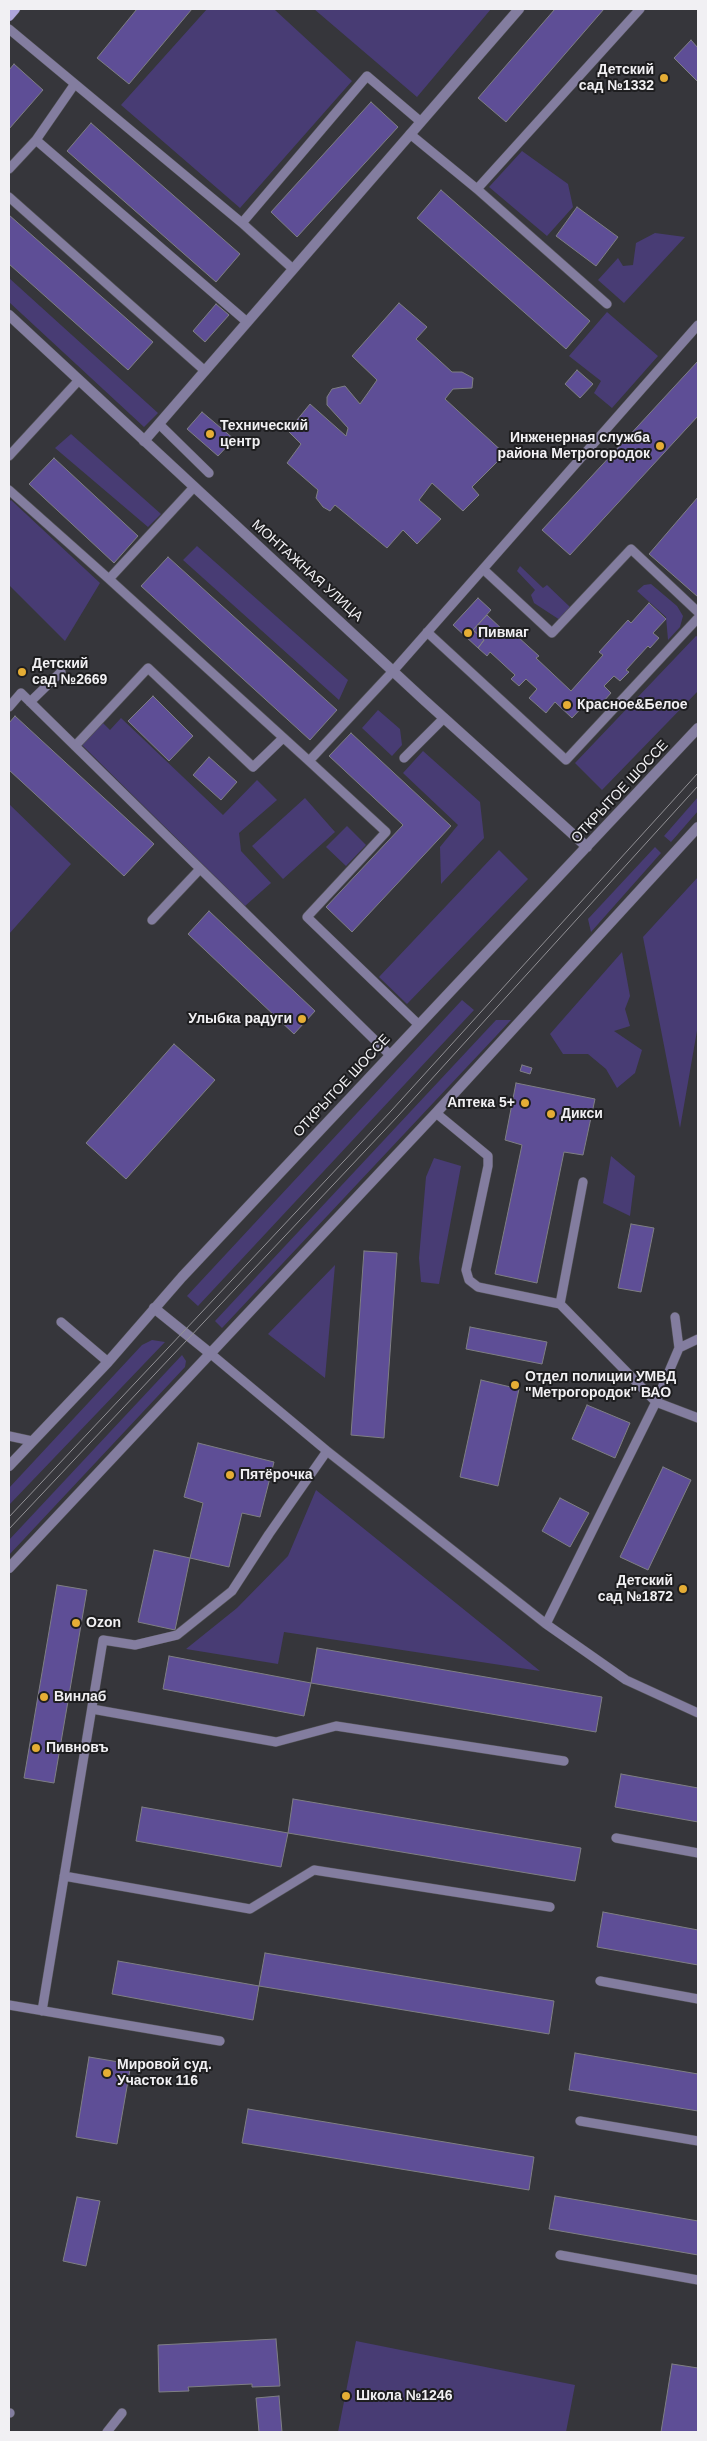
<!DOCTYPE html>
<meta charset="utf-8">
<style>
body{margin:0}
#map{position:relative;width:707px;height:2441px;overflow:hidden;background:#36363b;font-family:Helvetica,sans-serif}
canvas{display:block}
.frame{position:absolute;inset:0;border:10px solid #f1f0f3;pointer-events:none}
</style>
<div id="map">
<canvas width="707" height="2441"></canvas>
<div class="frame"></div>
</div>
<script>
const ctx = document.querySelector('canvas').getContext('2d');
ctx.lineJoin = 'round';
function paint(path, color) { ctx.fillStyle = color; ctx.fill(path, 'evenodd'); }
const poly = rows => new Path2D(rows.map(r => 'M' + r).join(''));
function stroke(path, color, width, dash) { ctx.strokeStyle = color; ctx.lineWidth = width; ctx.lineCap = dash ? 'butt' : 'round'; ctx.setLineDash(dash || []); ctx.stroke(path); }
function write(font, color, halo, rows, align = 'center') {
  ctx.font = font + ' Helvetica,sans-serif'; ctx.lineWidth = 4; ctx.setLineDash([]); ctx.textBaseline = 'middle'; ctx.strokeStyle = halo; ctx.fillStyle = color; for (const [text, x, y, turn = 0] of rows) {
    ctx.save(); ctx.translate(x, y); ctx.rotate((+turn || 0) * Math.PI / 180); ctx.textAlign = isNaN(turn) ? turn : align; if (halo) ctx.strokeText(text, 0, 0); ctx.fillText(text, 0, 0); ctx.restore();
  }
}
paint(poly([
 [207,9,275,10,352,81,240,208,121,105],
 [314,9,491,9,417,97],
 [522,151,568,184,573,207,547,236,489,187],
 [655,233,685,237,624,303,598,280,618,258,623,266,633,265,636,243],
 [9,278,158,413,144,427,9,302],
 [607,312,658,356,612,408,594,393,601,381,569,356],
 [71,434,161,514,148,527,55,448],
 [11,500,100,583,65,641,9,585,9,502],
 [197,546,348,680,339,700,183,560],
 [520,566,543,588,547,585,570,607,560,620,534,603,531,595,535,590,517,571],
 [651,584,677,606,683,616,680,627,668,640,666,617,637,591,644,585],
 [696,636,698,637,698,691,602,790,575,763],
 [378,710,400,729,402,745,392,756,362,728],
 [121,718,223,815,257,780,277,800,239,833,241,851,271,883,245,906,82,745,103,723,110,730],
 [423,751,480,802,484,838,441,884,440,847,458,825,403,773],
 [698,797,698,811,671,842,664,836],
 [305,798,335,832,283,879,252,846],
 [9,804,71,864,9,934],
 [347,826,366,845,346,866,326,847],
 [655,847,661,853,591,932,588,919],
 [499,850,528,879,407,1004,379,977],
 [698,877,698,1025,680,1128,643,937],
 [622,952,630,996,625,1009,630,1026,614,1031,642,1050,635,1073,617,1088,606,1069,588,1054,563,1054,550,1034],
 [462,1000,474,1010,198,1306,187,1296],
 [496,1020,511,1020,222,1328,215,1321],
 [611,1156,635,1176,630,1216,603,1203],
 [434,1158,461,1166,439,1284,421,1282,419,1258,426,1177],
 [335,1265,325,1378,268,1334],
 [152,1340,165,1342,9,1505,9,1488,142,1345],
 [182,1355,186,1361,185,1367,9,1555,9,1540],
 [316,1490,540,1671,284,1632,278,1664,186,1649,237,1608,288,1556],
 [356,2341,575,2385,566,2432,338,2432]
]), '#483c74');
const building = poly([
 [137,9,192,9,129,84,97,58,137,9],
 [555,9,604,9,506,122,478,98,555,9],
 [691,40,698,48,698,82,674,58,691,40],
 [14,64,43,90,9,129,9,70,14,64],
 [371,102,398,127,297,237,271,212,371,102],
 [91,123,240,254,216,282,67,151,91,123],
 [441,190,590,321,566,349,417,218,441,190],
 [577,207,618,237,596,266,556,236,577,207],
 [9,215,153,342,128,370,9,264,9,215],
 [399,303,427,327,416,339,452,372,462,372,473,378,472,388,453,389,445,399,505,454,472,487,479,495,463,511,432,483,419,500,441,519,417,544,403,530,387,548,335,505,330,511,323,507,316,498,318,490,287,463,301,444,288,431,310,404,346,436,348,428,327,405,327,397,332,389,345,386,360,404,377,380,352,356,399,303],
 [216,304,229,315,205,342,193,331,216,304],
 [698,361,698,416,570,555,542,530,698,361],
 [577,370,593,384,580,398,565,384,577,370],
 [202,412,234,439,218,456,187,429,202,412],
 [54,458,138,536,114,563,29,484,54,458],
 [698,497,698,597,649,554,698,497],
 [168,557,337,710,310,740,141,586,168,557],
 [478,598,491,610,473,630,484,640,478,648,453,625,478,598],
 [649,603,666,619,653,633,659,638,650,648,648,646,626,670,629,672,620,681,614,676,604,686,611,693,596,710,587,702,572,718,555,702,546,713,529,698,537,689,526,679,519,686,511,679,515,675,490,652,487,656,478,648,484,640,473,630,487,615,504,631,507,627,539,656,536,658,571,691,603,655,599,652,628,620,631,623,649,603],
 [153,696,193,736,169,761,128,721,153,696],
 [15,716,154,844,124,876,9,770,9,723,15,716],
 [351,733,451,826,352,932,326,907,403,825,329,756,351,733],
 [209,757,237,782,221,800,193,775,209,757],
 [209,911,315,1011,294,1034,188,934,209,911],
 [174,1044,215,1080,126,1179,86,1143,174,1044],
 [522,1065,532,1068,530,1074,520,1071,522,1065],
 [516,1083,595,1099,583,1155,564,1152,537,1283,495,1274,522,1145,505,1140,516,1083],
 [631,1224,654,1228,641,1292,618,1288,631,1224],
 [364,1251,397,1253,384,1438,351,1435,364,1251],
 [470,1327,547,1342,542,1364,466,1349,470,1327],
 [481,1380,519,1389,498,1486,460,1477,481,1380],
 [587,1405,630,1423,615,1458,572,1439,587,1405],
 [198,1443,274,1462,260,1517,242,1513,229,1567,190,1558,203,1503,184,1497,198,1443],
 [663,1467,691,1480,648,1570,620,1557,663,1467],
 [560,1498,589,1513,570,1547,542,1531,560,1498],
 [154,1550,190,1558,175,1630,138,1622,154,1550],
 [57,1585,87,1590,54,1783,24,1778,57,1585],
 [317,1648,602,1697,596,1732,311,1683,317,1648],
 [169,1656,311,1683,304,1716,163,1689,169,1656],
 [621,1774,698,1788,698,1822,615,1807,621,1774],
 [293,1799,581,1848,575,1881,288,1833,293,1799],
 [142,1807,288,1833,281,1867,136,1841,142,1807],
 [603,1912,698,1930,698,1965,597,1947,603,1912],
 [265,1953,554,2001,549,2034,259,1986,265,1953],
 [118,1961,259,1986,253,2020,112,1994,118,1961],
 [575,2053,698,2074,698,2111,569,2090,575,2053],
 [89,2057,131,2064,117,2144,76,2137,89,2057],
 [248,2109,534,2157,529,2190,242,2143,248,2109],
 [555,2196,698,2221,698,2255,549,2229,555,2196],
 [77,2197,100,2201,86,2266,63,2261,77,2197],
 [276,2339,280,2386,252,2387,252,2384,188,2387,189,2391,159,2392,158,2345,276,2339],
 [672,2364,698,2368,698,2432,661,2432,672,2364],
 [279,2396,282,2432,259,2432,256,2398,279,2396]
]);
paint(building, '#5e4e96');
stroke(building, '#7f7f84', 1);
const service = poly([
 [9,29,242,223,293,269],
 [410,134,477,189,640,9],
 [36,140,247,322],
 [9,169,36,140,74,85],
 [477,189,607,304],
 [9,197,205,371],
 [242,223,367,76,421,122],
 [159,424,209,473],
 [9,456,79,380],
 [194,487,109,579,309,761],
 [9,490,109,579],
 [483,569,552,633,631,549,698,612],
 [427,632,566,760,698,618],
 [30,702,61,672],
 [9,707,21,693,390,1055],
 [75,746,148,668,253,767,283,738],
 [404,758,444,718],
 [152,920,200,869],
 [419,1025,307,917,386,832,309,761,394,670,698,325],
 [436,1113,488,1156,488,1166,466,1270,469,1280,478,1287,560,1304],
 [583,1182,560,1304,656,1402,698,1418],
 [61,1322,108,1362],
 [679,1348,698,1339],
 [211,1354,327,1451,546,1624,626,1680,698,1713],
 [9,1436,32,1441],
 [546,1624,656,1402,679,1348,675,1317],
 [92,1709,276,1742,336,1726,564,1761],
 [616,1838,698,1853],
 [64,1876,250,1909,314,1870,550,1907],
 [600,1981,698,1999],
 [9,2005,220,2041],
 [42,2011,103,1640,135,1645,177,1635,232,1591,269,1534,327,1451],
 [580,2121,698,2141],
 [560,2255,698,2280],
 [9,2413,10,2413],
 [107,2432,122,2413]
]);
const minor = poly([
 [144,441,519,9],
 [154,1308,211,1354],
 [9,1568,436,1113,698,827]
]);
const tertiary = poly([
 [9,315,424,700,587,847],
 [9,1466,108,1362,182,1277,698,728]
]);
const secondary = poly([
 [9,16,15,9]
]);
stroke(service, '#545458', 10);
stroke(minor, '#545458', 11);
stroke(tertiary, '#545458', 11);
stroke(secondary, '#545458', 11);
stroke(service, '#837d9f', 9);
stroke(minor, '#837d9f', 10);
stroke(tertiary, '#837d9f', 10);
stroke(secondary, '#aea5db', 10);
stroke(poly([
 [9,1517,391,1111,698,773],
 [9,1529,398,1116,698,786]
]), '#929195', 1);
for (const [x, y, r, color] of [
 [664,78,5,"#e5ad35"],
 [210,434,5,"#e5ad35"],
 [660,446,5,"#e5ad35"],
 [468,633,5,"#e5ad35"],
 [22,672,5,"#e5ad35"],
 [567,705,5,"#e5ad35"],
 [302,1019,5,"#e5ad35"],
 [525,1103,5,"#e5ad35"],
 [551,1114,5,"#e5ad35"],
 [515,1385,5,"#e5ad35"],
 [230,1475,5,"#e5ad35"],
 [683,1589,5,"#e5ad35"],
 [76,1623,5,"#e5ad35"],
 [44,1697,5,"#e5ad35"],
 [36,1748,5,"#e5ad35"],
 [107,2073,5,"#e5ad35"],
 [346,2396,5,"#e5ad35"]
]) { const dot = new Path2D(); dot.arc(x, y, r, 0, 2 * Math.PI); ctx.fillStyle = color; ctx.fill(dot); stroke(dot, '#1e1e20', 2); }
write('bold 14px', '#f1f0f3', '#1e1e20', [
 ["Детский",654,70,"right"],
 ["сад №1332",654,86,"right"],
 ["Технический",220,426],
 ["центр",220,442],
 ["Инженерная служба",650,438,"right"],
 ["района Метрогородок",650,454,"right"],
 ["Пивмаг",478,633],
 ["Детский",32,664],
 ["сад №2669",32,680],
 ["Красное&Белое",577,705],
 ["Улыбка радуги",292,1019,"right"],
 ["Аптека 5+",515,1103,"right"],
 ["Дикси",561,1114],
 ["Отдел полиции УМВД",525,1377],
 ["\"Метрогородок\" ВАО",525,1393],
 ["Пятёрочка",240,1475],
 ["Детский",673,1581,"right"],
 ["сад №1872",673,1597,"right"],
 ["Ozon",86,1623],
 ["Винлаб",54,1697],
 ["Пивновъ",46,1748],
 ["Мировой суд.",117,2065],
 ["Участок 116",117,2081],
 ["Школа №1246",356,2396]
], 'left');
write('14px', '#f1f0f3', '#1e1e20', [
 ["МОНТАЖНАЯ УЛИЦА",307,571,42],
 ["ОТКРЫТОЕ ШОССЕ",620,792,-47],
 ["ОТКРЫТОЕ ШОССЕ",342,1086,-47]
]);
</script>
